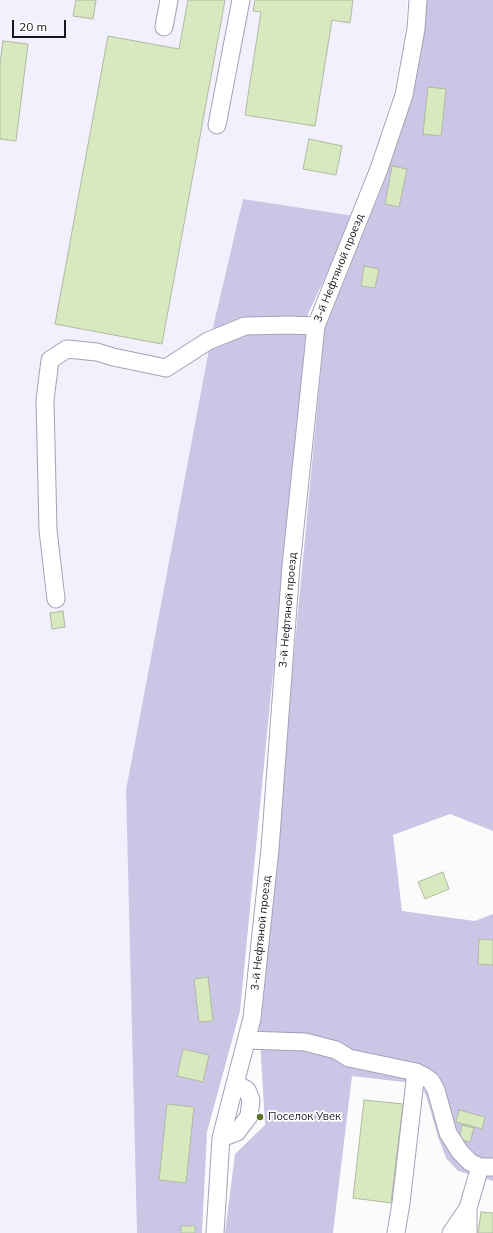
<!DOCTYPE html>
<meta charset="utf-8">
<style>
body{margin:0}
#map{position:relative;width:493px;height:1233px;overflow:hidden;background:#fbfbfb;font-family:Mulish,sans-serif}
canvas{display:block}
.scale{position:absolute;left:12px;top:20px;width:54px;height:18px;box-sizing:border-box;border:2px solid #17151e;border-top:0;padding-left:5px;font-size:12px;line-height:14px;white-space:nowrap;color:#17151e;-webkit-text-stroke:3px #fff;paint-order:stroke}
</style>
<div id="map">
<canvas width="493" height="1233"></canvas>
<div class="scale">20 m</div>
</div>
<script>
const ctx = document.querySelector('canvas').getContext('2d');
ctx.lineJoin = 'round';
function paint(path, color) { ctx.fillStyle = color; ctx.fill(path, 'evenodd'); }
const poly = rows => new Path2D(rows.map(r => 'M' + r).join(''));
function stroke(path, color, width, dash) { ctx.strokeStyle = color; ctx.lineWidth = width; ctx.lineCap = dash ? 'butt' : 'round'; ctx.setLineDash(dash || []); ctx.stroke(path); }
function write(font, color, halo, rows, align = 'center') {
  ctx.font = font + ' Mulish,sans-serif'; ctx.lineWidth = 3.5; ctx.setLineDash([]); ctx.textBaseline = 'middle'; ctx.strokeStyle = halo; ctx.fillStyle = color; for (const [text, x, y, turn = 0] of rows) {
    ctx.save(); ctx.translate(x, y); ctx.rotate((+turn || 0) * Math.PI / 180); ctx.textAlign = isNaN(turn) ? turn : align; if (halo) ctx.strokeText(text, 0, 0); ctx.fillText(text, 0, 0); ctx.restore();
  }
}
paint(poly([
 [0,0,407,0,406,29,393,95,354,216,243,199,214,323,126,790,137,1233,0,1233]
]), '#f2f0fd');
paint(poly([
 [424,0,493,0,493,831,450,814,393,835,402,911,475,921,493,914,493,1181,458,1171,446,1158,438,1137,427,1098,423,1089,412,1083,352,1076,333,1233,225,1233,235,1154,265,1125,259,1024,325,326],
 [243,199,354,216,308,314,240,1011,207,1132,202,1233,137,1233,126,790,214,323]
]), '#ccc6e6');
const building = poly([
 [76,0,96,0,93,19,73,16,76,0],
 [188,0,225,0,162,344,55,324,108,36,179,49,188,0],
 [255,0,353,0,350,23,332,20,315,126,245,115,261,12,253,11,255,0],
 [3,41,28,44,16,141,0,139,0,64,3,41],
 [428,87,446,89,441,136,423,134,428,87],
 [309,139,342,146,336,175,303,169,309,139],
 [392,166,407,169,399,207,385,204,392,166],
 [364,266,379,269,375,288,361,286,364,266],
 [63,611,65,627,52,629,50,613,63,611],
 [443,872,449,889,425,899,418,882,443,872],
 [479,939,493,940,493,965,478,964,479,939],
 [208,977,213,1021,199,1022,194,979,208,977],
 [183,1049,209,1055,203,1082,177,1076,183,1049],
 [364,1100,403,1104,391,1203,353,1198,364,1100],
 [167,1104,194,1107,186,1183,159,1180,167,1104],
 [459,1110,485,1117,482,1129,456,1122,459,1110],
 [462,1125,474,1128,470,1142,459,1139,462,1125],
 [481,1212,493,1213,493,1233,478,1233,481,1212],
 [181,1226,195,1226,195,1233,181,1233,181,1226]
]);
paint(building, '#d8e9c0');
stroke(building, '#b0baa2', 1);
const minor = poly([
 [164,27,169,0],
 [217,125,241,0],
 [56,599,48,530,45,400,50,360,67,349,97,352,113,357,166,368,208,341,245,326,289,325,316,326],
 [246,1040,305,1042,336,1050,349,1058,416,1072,424,1076,431,1081,436,1090,448,1133,460,1152,470,1162,480,1167,493,1167],
 [221,1138,237,1132,249,1116,251,1100,247,1090,235,1083],
 [468,1208,468,1233],
 [215,1233,221,1138,252,1018,270,849,291,566,316,326,379,169,404,95,416,29,418,0],
 [396,1233,401,1203,416,1072],
 [451,1233,468,1208,480,1167]
]);
stroke(minor, '#a5a0b8', 19);
stroke(minor, '#fff', 17);
for (const [x, y, r, color] of [
 [260,1117,4,"#5d7528"]
]) { const dot = new Path2D(); dot.arc(x, y, r, 0, 2 * Math.PI); ctx.fillStyle = color; ctx.fill(dot); stroke(dot, '#fff', 1.5); }
write('11px', '#17151e', '#fff', [
 ["3-й Нефтяной проезд",339,268,-68],
 ["3-й Нефтяной проезд",288,610,-85],
 ["3-й Нефтяной проезд",261,933,-84]
]);
write('11px', '#17151e', '#fff', [
 ["Поселок Увек",268,1117]
], 'left');
</script>
